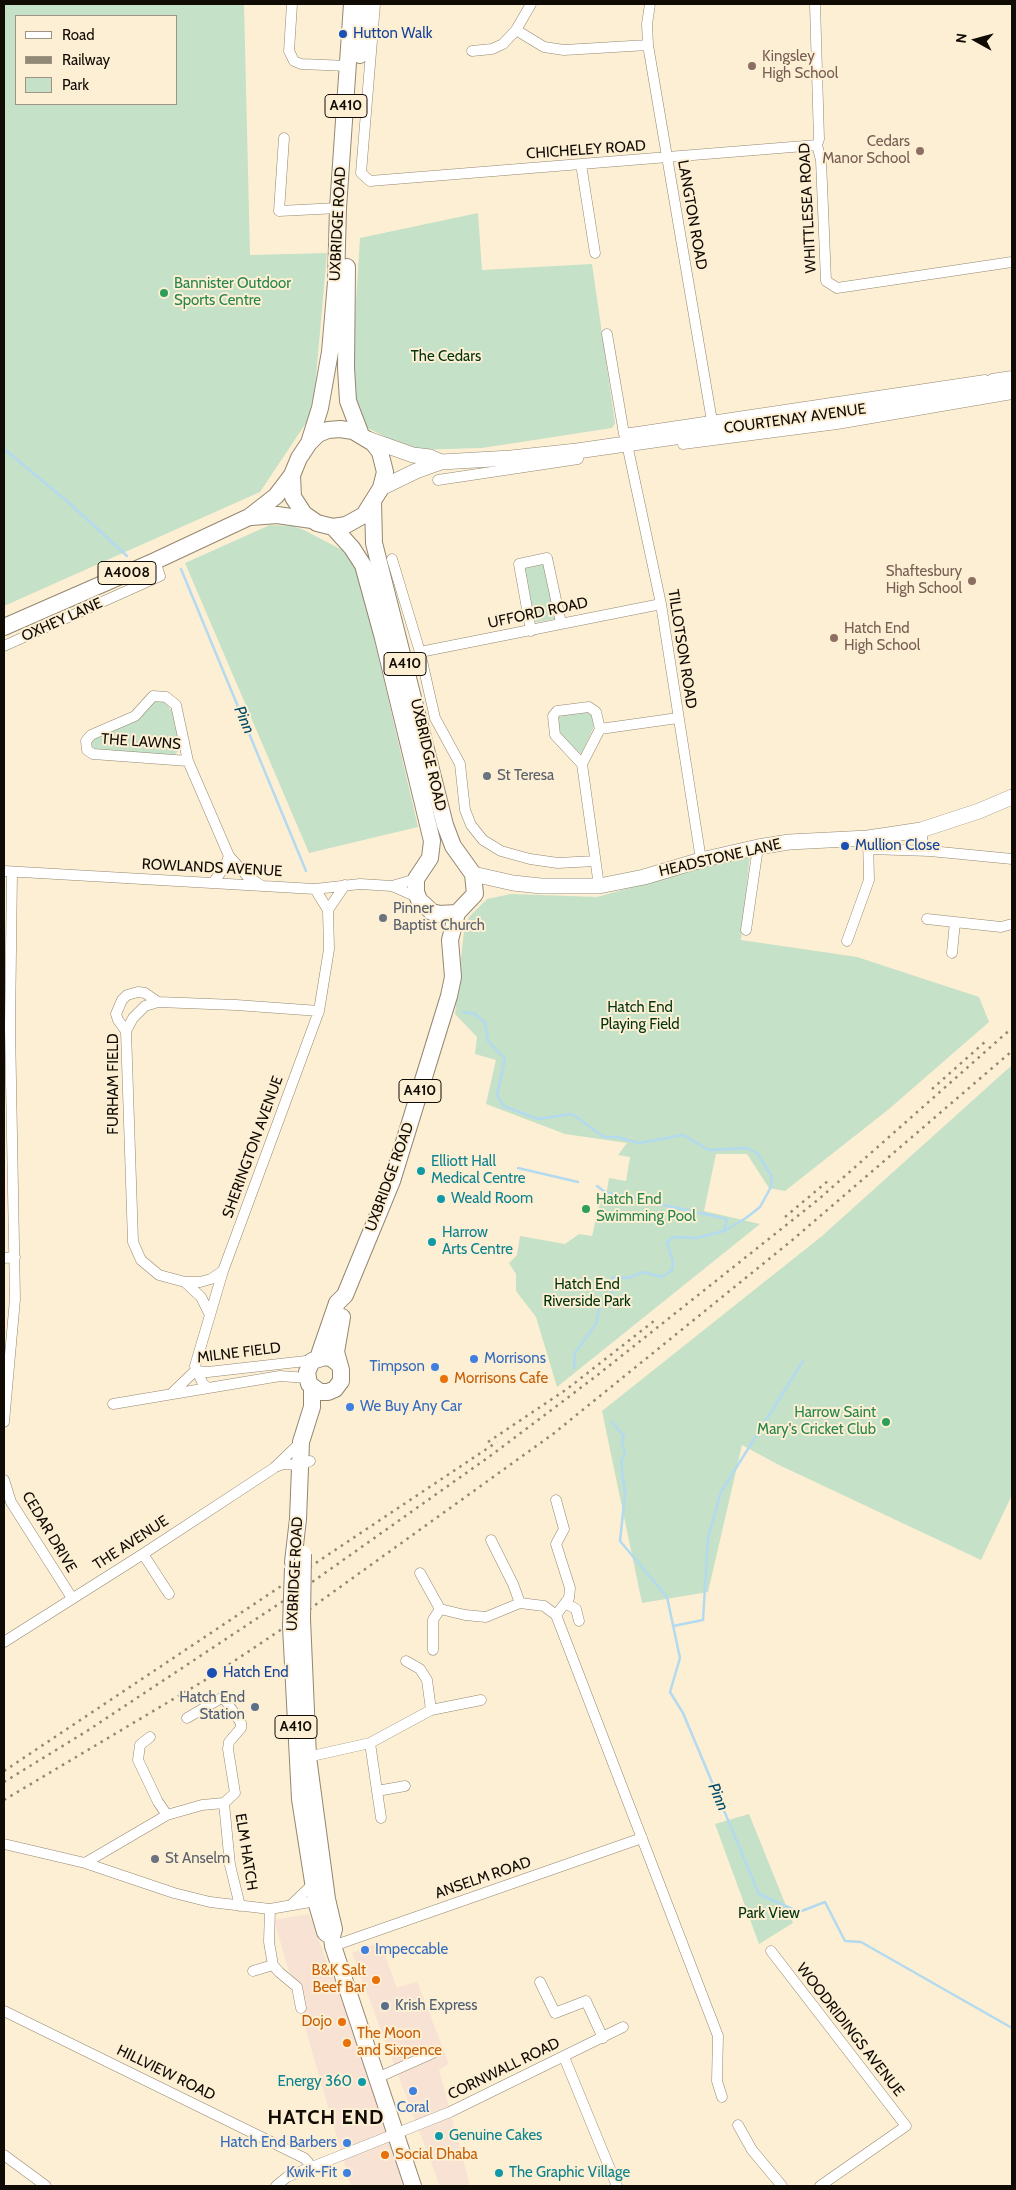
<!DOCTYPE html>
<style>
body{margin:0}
#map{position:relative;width:1016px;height:2190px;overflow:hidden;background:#fdefd4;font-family:Cabin,sans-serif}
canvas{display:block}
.frame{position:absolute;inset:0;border:5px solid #100b04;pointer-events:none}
.legend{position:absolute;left:15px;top:15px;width:162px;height:90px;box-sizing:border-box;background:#fdefd4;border:1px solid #9e9481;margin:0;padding:6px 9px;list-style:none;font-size:15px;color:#100b04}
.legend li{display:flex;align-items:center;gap:10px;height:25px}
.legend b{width:25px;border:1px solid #9e9481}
.north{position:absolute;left:951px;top:15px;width:50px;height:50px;-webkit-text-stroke:4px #fdefd4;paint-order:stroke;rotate:277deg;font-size:14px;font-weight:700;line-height:20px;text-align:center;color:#100b04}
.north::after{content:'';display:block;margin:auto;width:18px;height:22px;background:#100b04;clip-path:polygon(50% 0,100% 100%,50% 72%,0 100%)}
</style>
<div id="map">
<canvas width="1016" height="2190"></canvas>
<div class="frame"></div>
<ul class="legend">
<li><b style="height:6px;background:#fff"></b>Road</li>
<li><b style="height:6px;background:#928876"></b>Railway</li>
<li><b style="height:14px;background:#c5e1c7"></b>Park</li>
</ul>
<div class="north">N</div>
</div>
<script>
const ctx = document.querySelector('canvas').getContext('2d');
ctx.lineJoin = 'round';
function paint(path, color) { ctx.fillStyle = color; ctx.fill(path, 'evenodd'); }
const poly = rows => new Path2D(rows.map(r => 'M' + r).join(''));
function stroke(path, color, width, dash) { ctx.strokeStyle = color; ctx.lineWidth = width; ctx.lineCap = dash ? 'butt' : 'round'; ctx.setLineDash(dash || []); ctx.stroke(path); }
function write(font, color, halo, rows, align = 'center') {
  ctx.font = font + ' Cabin,sans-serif'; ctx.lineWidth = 4; ctx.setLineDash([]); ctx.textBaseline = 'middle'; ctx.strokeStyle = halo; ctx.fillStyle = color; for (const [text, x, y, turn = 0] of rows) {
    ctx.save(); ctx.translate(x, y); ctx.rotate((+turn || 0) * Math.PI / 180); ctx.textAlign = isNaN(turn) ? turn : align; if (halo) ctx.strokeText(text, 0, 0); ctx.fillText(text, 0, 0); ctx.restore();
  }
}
paint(poly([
 [309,1914,389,2127,406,2186,351,2186,274,1920],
 [380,1942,397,1988,417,1981,449,2064,439,2070,470,2186,440,2186,352,1953]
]), '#f7e2d4');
paint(poly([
 [4,4,244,4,250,255,327,253,315,388,308,420,260,492,4,606],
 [16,16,176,16,176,104,16,104],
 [478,213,482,270,592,264,615,423,612,428,482,448,413,450,357,423,353,350,360,238],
 [270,525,292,526,304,530,344,551,357,565,418,827,309,853,185,563],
 [545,563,555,619,533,623,523,568],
 [164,700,173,713,180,748,174,756,95,751,89,745,94,736,151,703],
 [586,711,593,717,594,727,581,754,563,738,558,728,558,718,565,714],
 [750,854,741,940,857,957,979,997,989,1022,889,1109,785,1191,769,1188,747,1154,716,1154,704,1211,760,1224,557,1387,536,1317,516,1291,516,1274,509,1263,517,1255,520,1236,565,1244,579,1234,592,1236,600,1201,605,1202,609,1178,626,1181,630,1157,618,1155,627,1143,565,1134,486,1104,496,1060,475,1054,477,1037,455,1014,464,931,469,917,487,899,511,894,597,897],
 [1012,1065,1012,1495,981,1560,779,1465,742,1445,708,1592,642,1603,602,1411,822,1236],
 [749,1814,793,1923,759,1944,715,1824]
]), '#c5e1c7');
stroke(poly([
 [4,449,68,502,127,556],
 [181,569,306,871],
 [463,1012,475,1014,485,1023,488,1041,505,1059,497,1095,503,1106,538,1119,572,1114,604,1137,617,1137,639,1143,683,1135,709,1150,747,1148,758,1154,772,1177,771,1187,760,1207,746,1218,724,1231,696,1238,673,1237,667,1243,673,1261,672,1270,662,1277,643,1272,629,1278,613,1277,612,1293,600,1305,596,1324,575,1353,574,1368],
 [518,1168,578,1182],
 [597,1186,605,1192,727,1219,724,1230],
 [612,1422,624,1436,622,1442,625,1454,621,1461,625,1494,620,1541,667,1597,680,1658,670,1692,683,1713,759,1894,799,1912,825,1902,845,1941,861,1942,1012,2028],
 [673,1626,703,1620,708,1538,721,1492,803,1361]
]), '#b3daef', 2.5);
const street = poly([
 [292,4,289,51,294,61,301,64,348,66],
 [375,4,361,173,370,181,817,145],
 [650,4,647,24,648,45,713,427],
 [815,4,819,139,817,145,821,160,826,281,837,288,1012,262],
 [516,30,544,47,564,50,648,45],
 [472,51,492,49,503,44,516,30,531,4],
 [284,138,279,211,338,208],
 [581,164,595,253],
 [607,334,624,434,985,380],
 [992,379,1012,376],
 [681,436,683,444,837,424,1012,394],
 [627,444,661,604,701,860],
 [438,480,578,459,577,451],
 [392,559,420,652,435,718,460,764,465,810,471,825,483,840,501,851,530,859,558,863,595,861],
 [531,631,519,564,547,558,561,623],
 [4,646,160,576,155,561],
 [420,652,661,604],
 [188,761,176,705,166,697,153,696,135,716,91,735,86,741,87,750,93,754,188,761,229,856,247,876,262,886],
 [582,764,555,735,553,716,557,711,589,707,596,712,600,729],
 [921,830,923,844,930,851,1012,859],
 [869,849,930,851],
 [4,871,315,889,360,884,392,886,416,879],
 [213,883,225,866,229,856],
 [392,886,417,897],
 [599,886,582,764,600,729,678,718],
 [315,889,328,910,345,885],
 [927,919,1001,927,1012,924],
 [746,930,758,847],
 [847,941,869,880,868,838],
 [952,953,955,922],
 [126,1031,118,1020,116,1014,122,1000,127,995,138,992,145,993,158,1002],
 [4,1258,15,1257],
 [223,1271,211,1279,200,1282,185,1282,159,1275,141,1260,133,1242,126,1031,133,1018,145,1006,158,1002,236,1005,319,1011],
 [185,1282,201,1297,209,1313],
 [208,1388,203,1384,195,1366,223,1271,319,1011,329,949,328,910],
 [173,1392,195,1371,208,1372,315,1360],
 [113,1404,280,1376,307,1378],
 [4,1422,15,1299,10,1027,12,872],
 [275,1467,283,1464,300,1465,310,1461],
 [4,1480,11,1502,72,1598],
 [491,1540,513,1584,520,1603],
 [143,1554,169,1594],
 [420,1573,440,1609,465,1615,486,1617,520,1603,544,1606,556,1615],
 [565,1603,576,1609,579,1621],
 [556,1615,718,2036,717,2081,722,2097],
 [556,1615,569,1598,570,1588,556,1544,564,1529,556,1500],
 [4,1642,143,1554,274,1468,301,1442],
 [433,1650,433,1620,440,1609],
 [406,1661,420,1669,427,1680,431,1710],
 [187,1718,223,1697,241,1723,241,1728,229,1742,228,1749,235,1793,224,1803],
 [150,1737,140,1745,138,1760,158,1802,167,1815],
 [370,1743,381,1818],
 [303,1758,370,1743,431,1710,481,1700],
 [377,1791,405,1786],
 [224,1803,230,1865,240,1906],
 [4,1844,85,1863,174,1893,210,1902,270,1909,321,1900],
 [85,1863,167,1815,202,1805,224,1803],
 [291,1905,313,1884],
 [270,1909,269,1942,273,1965],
 [333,1946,642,1838],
 [771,1951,906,2126,820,2186],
 [253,1971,273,1965,279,1972,297,1987,301,2008],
 [540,1982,555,2013,586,2001,603,2038],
 [4,2011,304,2158,308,2162,310,2168],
 [564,2057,617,2186],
 [377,2078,433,2053],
 [738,2125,752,2150,782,2186],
 [4,2155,46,2186],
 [276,2186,287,2177,450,2112,623,2027]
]);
const secondary = poly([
 [368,439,413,455,430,457,441,462],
 [381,488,416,471,441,462,511,458,577,451,836,414,1012,385],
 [473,874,513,883,541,886,599,886,644,877,701,860,758,847,789,842,868,838,921,830,979,811,1012,797]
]);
const primary = poly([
 [360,55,364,4],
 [347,267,346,368,348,401,361,435],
 [340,429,353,431,373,443,380,452,385,472,381,488,364,515,346,525,333,527,317,523,304,514,293,497,292,475,299,458,309,443,318,434,328,430,340,429],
 [309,443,320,408,330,352,336,282,338,208,352,4],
 [251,517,277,515,312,520],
 [333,527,352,548,363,565,383,638,432,841,430,858,416,879,416,892,419,900,432,912,439,914,457,913],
 [4,627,155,561,249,517,276,496,292,475],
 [318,1358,337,1303,345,1295,392,1181,449,996,453,977,450,940,457,913,475,894,473,874,453,846,445,825,374,543,373,501],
 [339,1364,331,1358,325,1357,312,1361,307,1372,309,1384,320,1392,328,1392,335,1389,341,1381,341,1370,336,1352,342,1317],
 [293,1562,298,1519,301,1442,312,1407,312,1387],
 [302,1619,308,1757,327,1899,334,1929,332,1936,333,1946,413,2186],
 [291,1626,300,1799,316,1901,325,1932,327,1934]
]);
stroke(street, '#94876f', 11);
stroke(secondary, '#94876f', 16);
stroke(primary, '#94876f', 18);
stroke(street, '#fff', 10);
stroke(secondary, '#fff', 15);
stroke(primary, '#fff', 16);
stroke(poly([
 [932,1089,986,1041],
 [785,1217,829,1180],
 [488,1442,567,1389,654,1321],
 [4,1771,497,1442],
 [4,1782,87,1731,315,1580,493,1454,595,1377,819,1199,1012,1028],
 [4,1800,212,1676,279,1631,553,1434,790,1242,1012,1051]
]), '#928876', 2.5, [2.5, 5]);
const primaryBridge = poly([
 [302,1619,303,1554],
 [291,1626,293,1568]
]);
stroke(primaryBridge, '#94876f', 18, []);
stroke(primaryBridge, '#fff', 16);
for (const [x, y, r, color] of [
 [343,34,5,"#1a4fb4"],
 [752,66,5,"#8d6e63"],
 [920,151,5,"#8d6e63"],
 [164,293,5,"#2e9e5b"],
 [972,581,5,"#8d6e63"],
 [834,638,5,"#8d6e63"],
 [487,776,5,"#6b7280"],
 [845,846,5,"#1a4fb4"],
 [383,918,5,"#6b7280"],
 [421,1171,5,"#0f9aa8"],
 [441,1199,5,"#0f9aa8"],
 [586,1209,5,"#2e9e5b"],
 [432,1242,5,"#0f9aa8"],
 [474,1359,5,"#3f7fe0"],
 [435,1367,5,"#3f7fe0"],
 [444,1379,5,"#e8710a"],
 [350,1407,5,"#3f7fe0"],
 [886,1422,5,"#2e9e5b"],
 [212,1673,6,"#1a4fb4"],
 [255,1707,5,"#5c6f8a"],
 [155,1859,5,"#6b7280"],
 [365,1950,5,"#3f7fe0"],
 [376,1980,5,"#e8710a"],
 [385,2006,5,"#5c6f8a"],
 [342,2022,5,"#e8710a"],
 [347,2043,5,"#e8710a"],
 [362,2082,5,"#0f9aa8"],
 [413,2091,5,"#3f7fe0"],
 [439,2136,5,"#0f9aa8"],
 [347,2143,5,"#3f7fe0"],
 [385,2155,5,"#e8710a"],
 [347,2173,5,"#3f7fe0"],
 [499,2173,5,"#0f9aa8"]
]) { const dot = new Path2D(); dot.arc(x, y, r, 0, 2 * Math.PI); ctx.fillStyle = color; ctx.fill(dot); stroke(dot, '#fdefd4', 2); }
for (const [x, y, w] of [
 [346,106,42],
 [127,573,58],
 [405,664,42],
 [420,1091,42],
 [296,1727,42]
]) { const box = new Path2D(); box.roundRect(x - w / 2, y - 11.5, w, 23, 4); ctx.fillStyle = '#fdefd4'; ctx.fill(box); stroke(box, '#100b04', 1); }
write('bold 14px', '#100b04', null, [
 ["A410",346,106],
 ["A4008",127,573],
 ["A410",405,664],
 ["A410",420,1091],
 ["A410",296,1727]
]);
write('15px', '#164399', '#fdefd4', [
 ["Hutton Walk",353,34],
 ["Mullion Close",855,846],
 ["Hatch End",223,1673]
], 'left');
write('15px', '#785e54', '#fdefd4', [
 ["Kingsley",762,57],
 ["High School",762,74],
 ["Cedars",910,142,"right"],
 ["Manor School",910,159,"right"],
 ["Shaftesbury",962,572,"right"],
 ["High School",962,589,"right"],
 ["Hatch End",844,629],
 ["High School",844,646]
], 'left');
write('15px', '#100b04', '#fdefd4', [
 ["CHICHELEY ROAD",586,150,-4],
 ["WHITTLESEA ROAD",808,208,-93],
 ["LANGTON ROAD",692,215,80],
 ["UXBRIDGE ROAD",338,224,-87],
 ["COURTENAY AVENUE",795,419,-8],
 ["UFFORD ROAD",538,613,-12],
 ["OXHEY LANE",62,620,-24],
 ["TILLOTSON ROAD",682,649,81],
 ["THE LAWNS",141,742,4],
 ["UXBRIDGE ROAD",428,755,77],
 ["HEADSTONE LANE",720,858,-13],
 ["ROWLANDS AVENUE",212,868,3],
 ["FURHAM FIELD",114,1084,-90],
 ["SHERINGTON AVENUE",253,1147,-70],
 ["UXBRIDGE ROAD",390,1177,-70],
 ["MILNE FIELD",239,1353,-7],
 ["CEDAR DRIVE",49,1532,59],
 ["THE AVENUE",131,1543,-33],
 ["UXBRIDGE ROAD",295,1574,-87],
 ["ELM HATCH",246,1852,81],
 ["ANSELM ROAD",483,1878,-19],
 ["WOODRIDINGS AVENUE",850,2030,52],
 ["CORNWALL ROAD",504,2069,-26],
 ["HILLVIEW ROAD",166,2073,26]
]);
write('15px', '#27864d', '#fdefd4', [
 ["Bannister Outdoor",174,284],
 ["Sports Centre",174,301],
 ["Hatch End",596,1200],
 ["Swimming Pool",596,1217],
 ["Harrow Saint",876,1413,"right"],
 ["Mary's Cricket Club",876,1430,"right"]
], 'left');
write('15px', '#02330f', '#fdefd4', [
 ["The Cedars",446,357],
 ["Hatch End",640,1008],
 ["Playing Field",640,1025],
 ["Hatch End",587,1285],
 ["Riverside Park",587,1302],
 ["Park View",769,1914]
]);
write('15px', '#5b616d', '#fdefd4', [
 ["St Teresa",497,776],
 ["Pinner",393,909],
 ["Baptist Church",393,926],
 ["St Anselm",165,1859]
], 'left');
write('15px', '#0d838f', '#fdefd4', [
 ["Elliott Hall",431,1162],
 ["Medical Centre",431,1179],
 ["Weald Room",451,1199],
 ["Harrow",442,1233],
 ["Arts Centre",442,1250],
 ["Energy 360",352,2082,"right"],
 ["Genuine Cakes",449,2136],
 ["The Graphic Village",509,2173]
], 'left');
write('15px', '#366cbe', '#fdefd4', [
 ["Morrisons",484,1359],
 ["Timpson",425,1367,"right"],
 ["We Buy Any Car",360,1407],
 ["Impeccable",375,1950],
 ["Coral",413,2108,"center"],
 ["Hatch End Barbers",337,2143,"right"],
 ["Kwik-Fit",337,2173,"right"]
], 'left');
write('15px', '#c56008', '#fdefd4', [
 ["Morrisons Cafe",454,1379],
 ["B&K Salt",366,1971,"right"],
 ["Beef Bar",366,1988,"right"],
 ["Dojo",332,2022,"right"],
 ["The Moon",357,2034],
 ["and Sixpence",357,2051],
 ["Social Dhaba",395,2155]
], 'left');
write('15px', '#4e5e75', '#fdefd4', [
 ["Hatch End",245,1698],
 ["Station",245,1715],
 ["Krish Express",395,2006,"left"]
], 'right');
write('italic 16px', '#004c69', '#fdefd4', [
 ["Pinn",244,720,67],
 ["Pinn",718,1797,67]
]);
ctx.letterSpacing = '1px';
write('bold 20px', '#100b04', '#fdefd4', [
 ["HATCH END",326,2118]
]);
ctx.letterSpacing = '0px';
</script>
